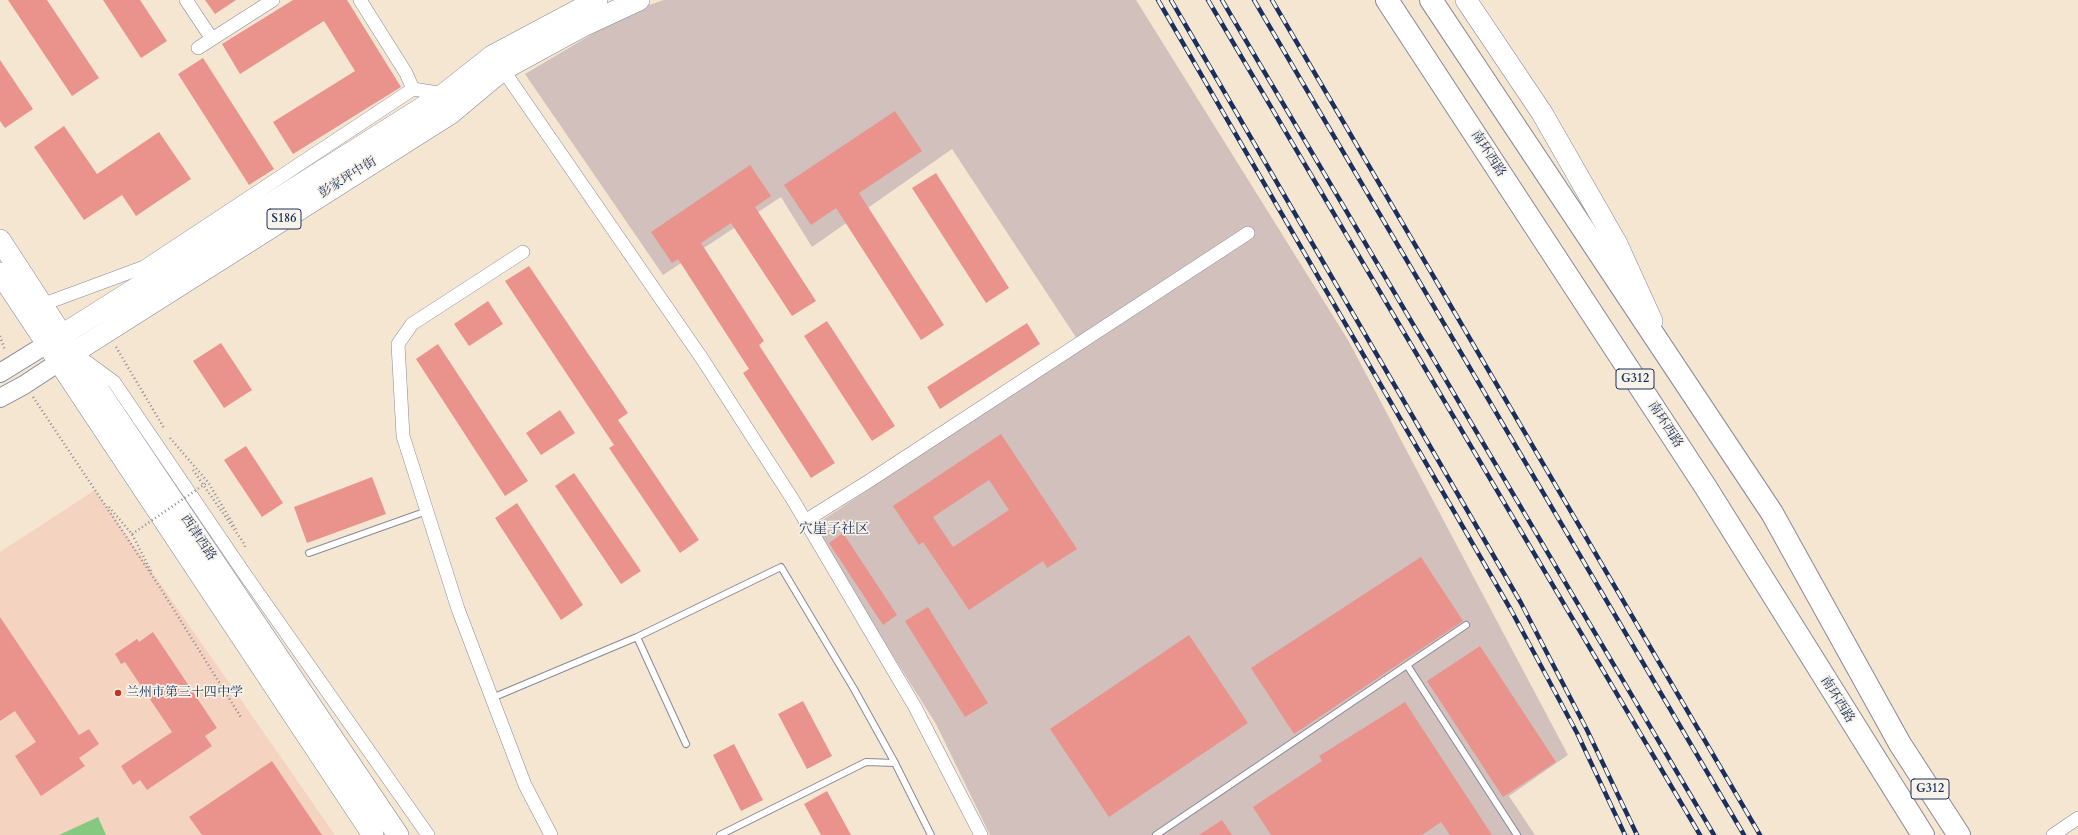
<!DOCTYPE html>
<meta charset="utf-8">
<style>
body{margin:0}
canvas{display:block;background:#f5e6d1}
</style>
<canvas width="2078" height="835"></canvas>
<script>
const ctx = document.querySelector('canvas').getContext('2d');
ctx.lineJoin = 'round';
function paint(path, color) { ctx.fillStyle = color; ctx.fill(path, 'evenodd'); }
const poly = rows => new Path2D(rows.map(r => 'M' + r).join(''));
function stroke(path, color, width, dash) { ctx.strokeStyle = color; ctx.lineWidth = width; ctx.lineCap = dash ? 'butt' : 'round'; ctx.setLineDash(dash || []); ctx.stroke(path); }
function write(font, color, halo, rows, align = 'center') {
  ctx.font = font + ' Cardo,"Noto Serif SC",serif'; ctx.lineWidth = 3.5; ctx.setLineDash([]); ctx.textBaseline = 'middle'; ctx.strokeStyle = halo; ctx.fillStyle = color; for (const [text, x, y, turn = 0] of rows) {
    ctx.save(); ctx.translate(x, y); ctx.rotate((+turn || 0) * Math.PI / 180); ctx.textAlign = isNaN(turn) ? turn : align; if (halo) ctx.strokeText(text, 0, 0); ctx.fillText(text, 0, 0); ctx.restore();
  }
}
paint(poly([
 [95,490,335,835,0,835,0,552]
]), '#f5d3c1');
paint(poly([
 [664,0,1136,0,1348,340,1568,755,1509,796,1535,835,990,835,936,724,812,527,1083,348,952,149,812,247,781,197,663,275,525,74,631,11]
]), '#d1c0bc');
paint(poly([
 [98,817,106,835,59,835]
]), '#87c880');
paint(poly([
 [8,0,47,0,99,78,72,96],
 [103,0,140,0,167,41,141,58],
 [205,0,236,0,215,14],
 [293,0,347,0,401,87,293,154,273,122,355,71,324,21,240,74,222,44],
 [203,58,274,169,249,185,178,74],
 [0,60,33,109,5,128,0,121],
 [895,111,922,151,859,193,944,325,921,340,836,208,811,225,784,185],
 [64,126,97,174,159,132,191,179,136,216,122,195,84,220,34,147],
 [750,165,771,196,755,207,816,301,792,316,731,223,701,243,764,341,759,345,835,463,811,478,743,373,749,369,678,259,672,263,651,232],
 [936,173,1009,288,986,303,912,188],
 [529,266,628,413,618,420,699,540,680,553,609,448,614,445,505,281],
 [488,301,503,324,469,346,454,324],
 [827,321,895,426,872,441,804,336],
 [1027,323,1040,344,940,409,927,387],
 [221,343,252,390,224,408,193,361],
 [438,344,528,481,505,496,416,359],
 [560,410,575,433,541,455,526,433],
 [1001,434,1077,549,1047,568,1043,561,969,610,923,542,919,545,893,506],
 [989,480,1009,510,953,547,933,517],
 [246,446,283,503,262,517,224,460],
 [574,473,641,571,621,584,555,486],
 [372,477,386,514,307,543,294,507],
 [517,503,583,605,561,620,495,518],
 [843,533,897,615,883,625,829,543],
 [1421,557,1463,621,1294,734,1251,668],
 [928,607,988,703,965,717,905,621],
 [0,617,79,735,89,729,99,744,79,758,85,766,41,796,15,756,36,742,15,711,0,721],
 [153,632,217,728,205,736,212,746,147,790,140,780,133,785,121,766,172,732,125,662,121,664,115,654,137,639,139,642],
 [1189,635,1248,723,1109,817,1050,729],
 [1480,646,1556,762,1503,797,1427,681],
 [803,701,832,756,807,769,778,714],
 [1405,702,1492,835,1450,835,1441,822,1422,835,1271,835,1253,807,1322,761,1319,756],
 [734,744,763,800,741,811,713,755],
 [272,761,322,835,202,835,189,817],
 [827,791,851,835,821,835,804,804],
 [1222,820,1232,835,1199,835]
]), '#ea938d');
const lane = poly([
 [309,553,427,511],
 [637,637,686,744],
 [1407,665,1517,835],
 [492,698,637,637,781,567,854,689,895,763,931,835],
 [720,835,866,762,895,763],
 [1156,835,1466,625]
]);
const street = poly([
 [186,0,212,39],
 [360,0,406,73,413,89],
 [198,48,273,0],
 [499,64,703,360,793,500,915,707,981,835],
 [523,252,412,324,398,344,403,436,458,609,525,785,551,835],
 [36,307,144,267,413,89,444,94],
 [84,360,114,382,244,573,428,835],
 [805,521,869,481,1248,233],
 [2053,835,2078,818]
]);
const secondary = poly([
 [0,373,47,344],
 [0,398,24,385,59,362]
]);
const primary = poly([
 [1466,0,1542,113,1617,244,1652,321],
 [0,240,73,352,398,835],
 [0,273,373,835],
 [51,342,444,94,492,56,597,0],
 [59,362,450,114,504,69,583,26,639,0]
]);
const highway = poly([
 [1387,0,1705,486,1923,835],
 [1431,0,1772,513,1900,744,1959,835]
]);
stroke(lane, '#888a98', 8);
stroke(street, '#888a98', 14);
stroke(secondary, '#888a98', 20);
stroke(primary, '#888a98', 22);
stroke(highway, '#888a98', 24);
stroke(poly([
 [0,336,5,350],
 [116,347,164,428],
 [33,397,159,586,242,719],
 [170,438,208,482,236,529],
 [193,470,245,545,245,549],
 [109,507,132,534,152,573]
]), '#888a98', 2.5, [1, 3]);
stroke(lane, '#fff', 6);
stroke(street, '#fff', 13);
stroke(secondary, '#fff', 18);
stroke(primary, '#fff', 21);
stroke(highway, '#fff', 22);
const rail = poly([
 [1158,0,1511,610,1577,733,1625,835],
 [1171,0,1521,603,1587,730,1637,835],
 [1208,0,1700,835],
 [1222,0,1714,835],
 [1254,0,1744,835],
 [1272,0,1760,835]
]);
stroke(rail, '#1b2f5e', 4.5);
stroke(rail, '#f7f3e8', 3, [9]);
stroke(poly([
 [132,534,208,482]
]), '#888a98', 2.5, [1, 3]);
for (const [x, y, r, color] of [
 [118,693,4,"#c8321e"]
]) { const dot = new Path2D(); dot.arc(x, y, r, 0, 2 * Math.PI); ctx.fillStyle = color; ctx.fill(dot); stroke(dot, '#f7f3e8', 1.5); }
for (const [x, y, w] of [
 [284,219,34],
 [1635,379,38],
 [1930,789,38]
]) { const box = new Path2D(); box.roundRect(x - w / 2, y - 10, w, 20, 3); ctx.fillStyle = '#f7f3e8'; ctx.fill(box); stroke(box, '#1b2f5e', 1); }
write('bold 12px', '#1b2f5e', null, [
 ["S186",284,219],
 ["G312",1635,379],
 ["G312",1930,789]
]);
write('13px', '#1b2f5e', '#f7f3e8', [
 ["南环西路",1488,154,57],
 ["彭家坪中街",348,178,-32],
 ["南环西路",1665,425,57],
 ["西津西路",198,538,56],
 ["南环西路",1837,700,58]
]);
write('13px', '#1b2f5e', '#f7f3e8', [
 ["兰州市第三十四中学",126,693]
], 'left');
write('14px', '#1b2f5e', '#f7f3e8', [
 ["穴崖子社区",834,530]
]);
</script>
